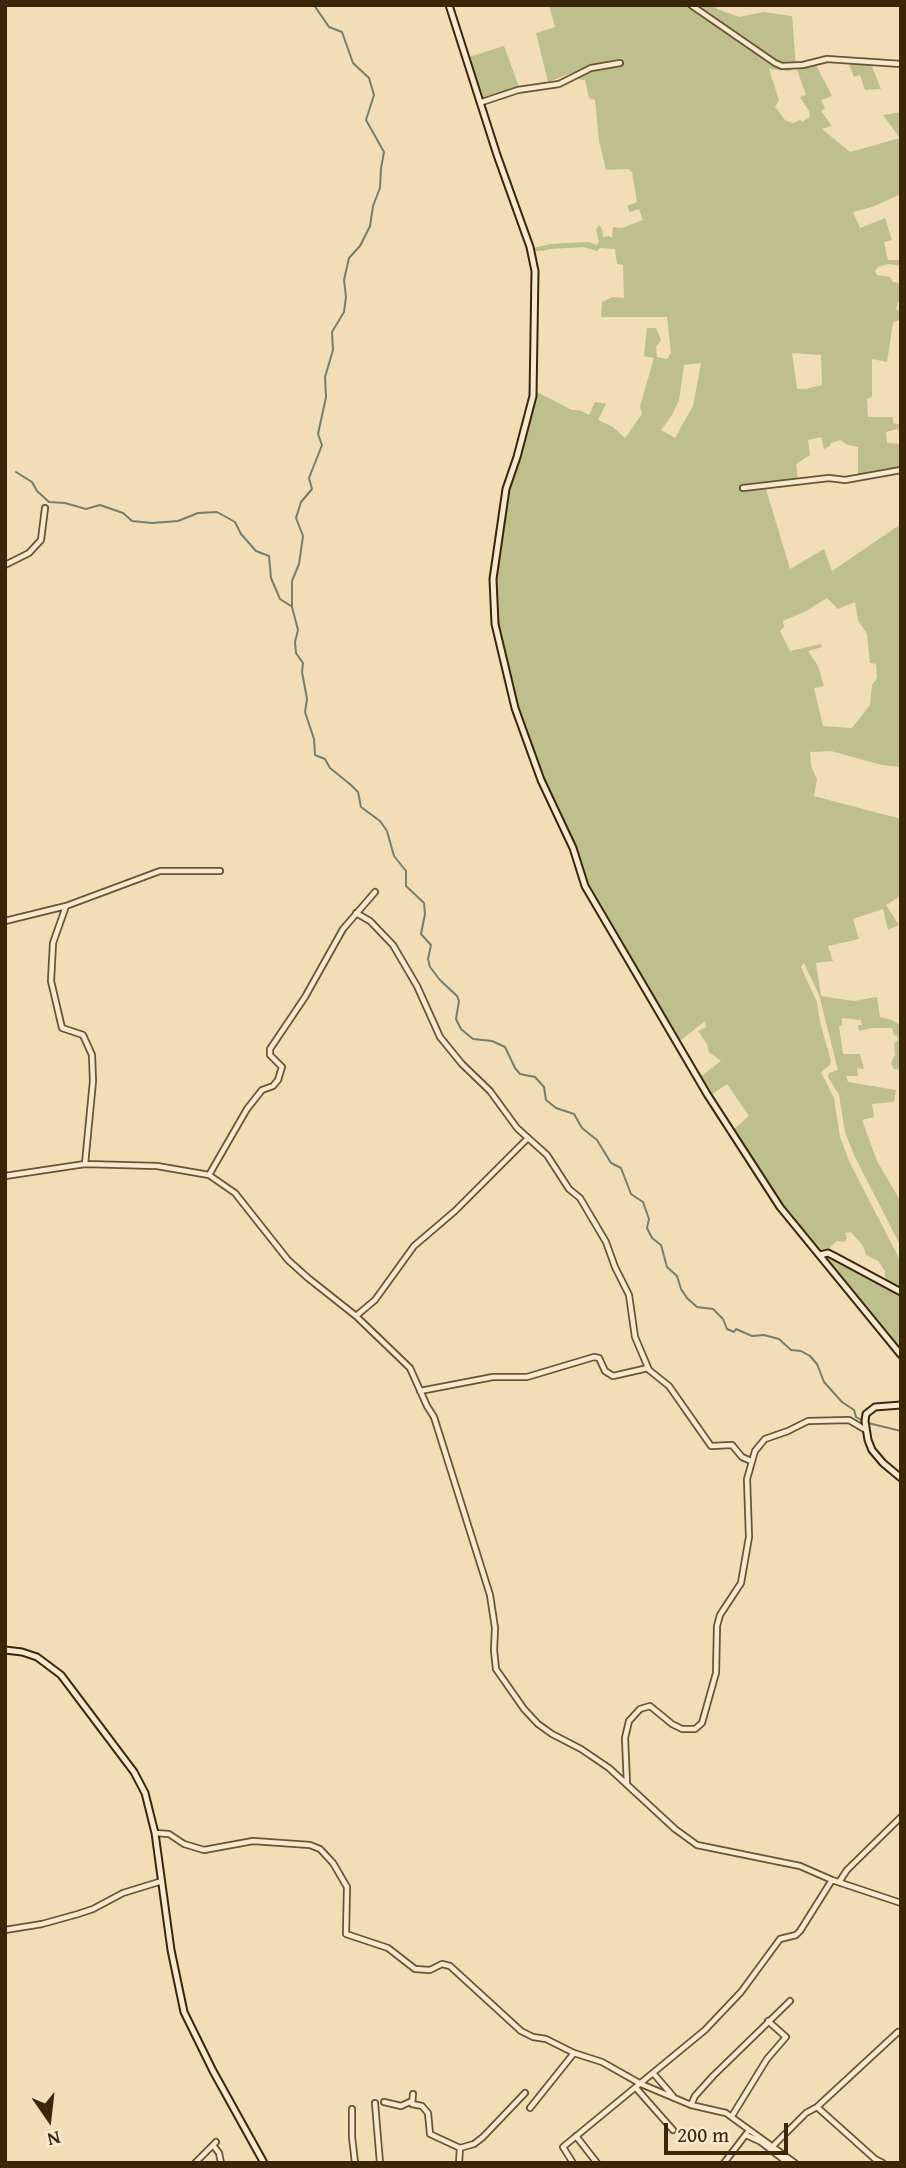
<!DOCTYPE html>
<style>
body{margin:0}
#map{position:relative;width:906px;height:2168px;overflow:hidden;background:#f1ddb6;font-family:"Gentium Book Plus",serif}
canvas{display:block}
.frame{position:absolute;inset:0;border:7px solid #3c2609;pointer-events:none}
.north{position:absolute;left:14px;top:2084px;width:70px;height:70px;-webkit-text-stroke:5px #f6e9d0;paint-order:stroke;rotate:166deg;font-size:19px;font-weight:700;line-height:28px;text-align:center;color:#3c2609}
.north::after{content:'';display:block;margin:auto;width:24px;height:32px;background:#3c2609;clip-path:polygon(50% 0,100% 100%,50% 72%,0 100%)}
.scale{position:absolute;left:664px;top:2123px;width:124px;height:32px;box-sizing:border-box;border:4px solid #3c2609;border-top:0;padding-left:9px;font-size:21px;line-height:24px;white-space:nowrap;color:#3c2609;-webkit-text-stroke:5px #f6e9d0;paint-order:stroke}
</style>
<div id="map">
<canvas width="906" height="2168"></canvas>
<div class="frame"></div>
<div class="north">N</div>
<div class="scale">200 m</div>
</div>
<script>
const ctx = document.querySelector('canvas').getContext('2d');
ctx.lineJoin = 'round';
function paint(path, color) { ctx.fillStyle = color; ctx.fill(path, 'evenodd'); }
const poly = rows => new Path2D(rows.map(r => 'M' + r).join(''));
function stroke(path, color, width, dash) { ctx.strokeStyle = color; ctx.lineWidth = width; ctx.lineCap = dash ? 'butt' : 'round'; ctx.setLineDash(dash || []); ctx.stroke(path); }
paint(poly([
 [549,5,715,5,717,9,739,17,764,12,792,16,796,66,807,67,815,63,832,96,821,100,825,108,821,111,832,126,822,129,850,152,900,138,883,115,901,112,901,194,872,207,853,212,860,228,885,218,892,240,884,242,888,260,901,260,901,266,888,264,878,267,875,271,877,275,890,277,893,282,901,283,901,302,898,302,896,309,901,312,901,315,899,320,893,323,887,362,872,359,872,397,867,399,868,417,893,417,893,423,901,425,901,432,897,429,886,432,887,443,901,444,901,467,858,475,858,447,848,445,840,440,831,443,830,446,824,449,821,437,808,440,810,455,796,464,798,480,741,487,742,490,766,489,790,569,824,549,832,571,901,524,901,767,882,765,831,751,810,752,811,766,817,779,814,796,901,819,901,896,886,905,899,925,888,930,883,909,853,919,859,939,828,946,833,961,816,963,821,996,854,1001,877,997,880,1017,892,1020,901,1026,901,1070,894,1069,891,1063,895,1055,894,1043,898,1040,897,1036,894,1035,892,1028,872,1028,859,1031,858,1025,862,1025,861,1020,842,1018,842,1025,839,1026,843,1054,860,1054,864,1069,857,1068,858,1076,846,1076,848,1082,896,1090,894,1102,872,1104,874,1117,862,1120,877,1161,901,1202,901,1247,854,1155,845,1132,839,1095,828,1077,829,1073,838,1070,819,995,804,963,801,967,817,1002,820,1022,831,1061,830,1065,821,1072,834,1098,840,1137,850,1163,901,1262,901,1289,885,1280,885,1271,878,1261,866,1255,863,1246,851,1232,845,1233,847,1238,844,1242,837,1241,831,1246,829,1251,821,1251,774,1193,734,1129,749,1116,727,1084,711,1095,700,1077,721,1061,709,1052,707,1044,698,1031,706,1027,705,1021,680,1041,581,870,552,805,515,707,499,642,495,593,500,547,511,486,537,392,572,410,579,410,589,415,595,402,606,404,598,420,613,427,625,438,642,414,640,406,654,358,644,356,647,328,656,328,661,340,656,347,657,357,667,359,671,353,667,317,601,317,602,302,613,297,624,298,623,265,617,264,615,249,600,248,597,251,583,247,550,249,543,251,534,251,532,248,551,244,589,242,597,245,599,241,596,230,599,225,602,229,603,237,609,236,612,238,613,227,622,228,643,220,639,209,630,212,627,206,637,202,632,172,628,169,606,170,599,141,595,100,589,98,585,80,577,79,593,70,623,64,622,58,593,65,548,82,536,33,555,27],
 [796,67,806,95,800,97,809,111,810,117,802,122,800,120,793,123,785,120,775,107,779,100,769,69,790,71],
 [792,353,821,355,822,385,806,389,797,389],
 [701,363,693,406,675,438,661,430,672,415,679,400,684,365],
 [827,598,838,609,855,602,858,620,867,634,870,663,876,664,877,678,872,685,870,705,852,728,823,726,814,688,824,686,818,666,808,651,822,647,821,644,790,651,780,631,784,627,783,621,806,611],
 [504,46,519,87,484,99,469,57],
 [848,61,871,64,881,89,865,90,860,75,854,77],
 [827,1255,862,1272,901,1295,901,1351,824,1256]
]), '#bdc08c');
stroke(poly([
 [314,5,329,27,342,32,353,63,369,78,374,95,366,120,384,152,381,168,380,188,373,206,370,226,360,246,349,258,344,280,346,297,344,312,332,332,333,350,325,377,326,397,318,434,322,445,309,478,312,489,301,502,296,518,303,536,299,564,292,581,292,607,298,630,295,642,296,653,303,663,302,672,307,699,305,712,314,739,315,755,325,759,330,768,351,785,358,792,361,807,380,821,387,831,394,856,406,871,406,886,424,903,425,914,421,934,431,945,428,959,430,967,440,980,457,996,459,1001,456,1019,461,1029,473,1039,492,1041,505,1047,515,1068,520,1074,535,1077,544,1087,546,1100,556,1108,574,1114,582,1128,597,1140,611,1163,621,1168,631,1194,643,1202,649,1219,647,1228,652,1238,661,1245,667,1267,677,1276,681,1289,687,1298,697,1307,713,1309,723,1319,727,1329,734,1332,736,1329,752,1336,764,1335,779,1339,791,1350,801,1351,810,1356,817,1364,824,1382,842,1402,854,1410,856,1417,863,1421],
 [16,472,32,482,37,491,49,502,65,503,86,509,100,505,123,513,132,521,152,523,178,521,198,513,217,512,235,522,241,534,256,551,269,556,271,578,280,599,291,606],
 [868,1423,901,1431]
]), '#757f6e', 2);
const street = poly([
 [691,5,775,63,782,66,803,65,827,59,901,64],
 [482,102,518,90,559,84,591,68,620,63],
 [743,488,829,478,845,480,901,470],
 [5,565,29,553,41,540,45,508],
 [66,906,53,943,51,981,62,1028,83,1035,92,1055,93,1081,85,1164],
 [356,913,370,921,393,945,417,986,440,1037,462,1064,490,1091,517,1128,547,1155,569,1189,580,1198,606,1242,615,1267,629,1295,635,1337,649,1370,669,1386,711,1446,732,1445,742,1457,751,1461],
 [5,921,66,906,160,871,220,871],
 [209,1175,247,1109,262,1090,273,1086,278,1080,282,1067,270,1055,270,1049,305,997,343,929,375,892],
 [5,1176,85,1164,157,1166,209,1175,235,1193,288,1260,308,1278,356,1316,410,1368,427,1406,434,1417,490,1595,495,1628,494,1650,496,1669,524,1709,538,1724,552,1734,581,1749,609,1768,675,1829,697,1845,800,1866,832,1880,901,1903],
 [356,1316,375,1300,414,1246,455,1211,527,1139],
 [420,1391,493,1377,527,1377,594,1357,599,1358,605,1371,613,1376,648,1368],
 [627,1784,625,1738,629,1721,640,1709,650,1706,672,1724,682,1729,695,1729,702,1723,716,1673,717,1626,720,1615,741,1583,749,1537,747,1479,755,1451,765,1439,788,1431,808,1421,849,1420,866,1430],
 [155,1833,169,1834,184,1844,204,1850,253,1841,310,1845,320,1849,333,1863,347,1887,346,1934,388,1948,415,1969,430,1970,442,1964,450,1966,521,2031,533,2037,546,2039,574,2053,602,2062,641,2084,691,2105,726,2113,795,2163],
 [839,1882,847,1870,901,1817],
 [5,1930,42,1924,78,1914,93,1909,123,1893,162,1881],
 [653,2073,673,2096],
 [636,2088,673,2130],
 [413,2094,412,2104,422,2106,428,2113,430,2134,460,2148,474,2144,483,2137,525,2093],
 [384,2102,401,2106,412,2101],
 [375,2103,380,2163],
 [691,2105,695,2096,713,2076,790,2001],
 [817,2107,875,2159,883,2163],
 [530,2108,574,2053],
 [352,2109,352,2137,355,2163],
 [732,2116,767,2059,786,2037,768,2021],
 [746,2135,761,2142,788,2163],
 [576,2136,597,2163],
 [213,2145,219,2153,221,2163],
 [773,2146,806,2113,817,2107,898,2032],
 [195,2163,216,2142],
 [459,2163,460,2148],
 [573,2163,563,2147,705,2030,741,1992,780,1939,796,1935,800,1931,832,1880],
 [724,2163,747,2133]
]);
const secondary = poly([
 [449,5,497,155,530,247,535,271,533,396,517,457,506,489,493,579,495,624,515,708,541,780,573,848,585,886,707,1094,780,1207,901,1355],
 [820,1255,828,1253,834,1256,901,1292],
 [901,1405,875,1407,866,1414,865,1421,868,1440,872,1450,883,1463,901,1478],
 [5,1650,22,1652,37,1657,61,1675,134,1772,145,1793,155,1833,171,1950,184,2012,213,2071,264,2163]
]);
stroke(street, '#695434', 8);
stroke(secondary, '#3c2609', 9);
stroke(street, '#f6e9d0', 4.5);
stroke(secondary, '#f6e9d0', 5);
</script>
